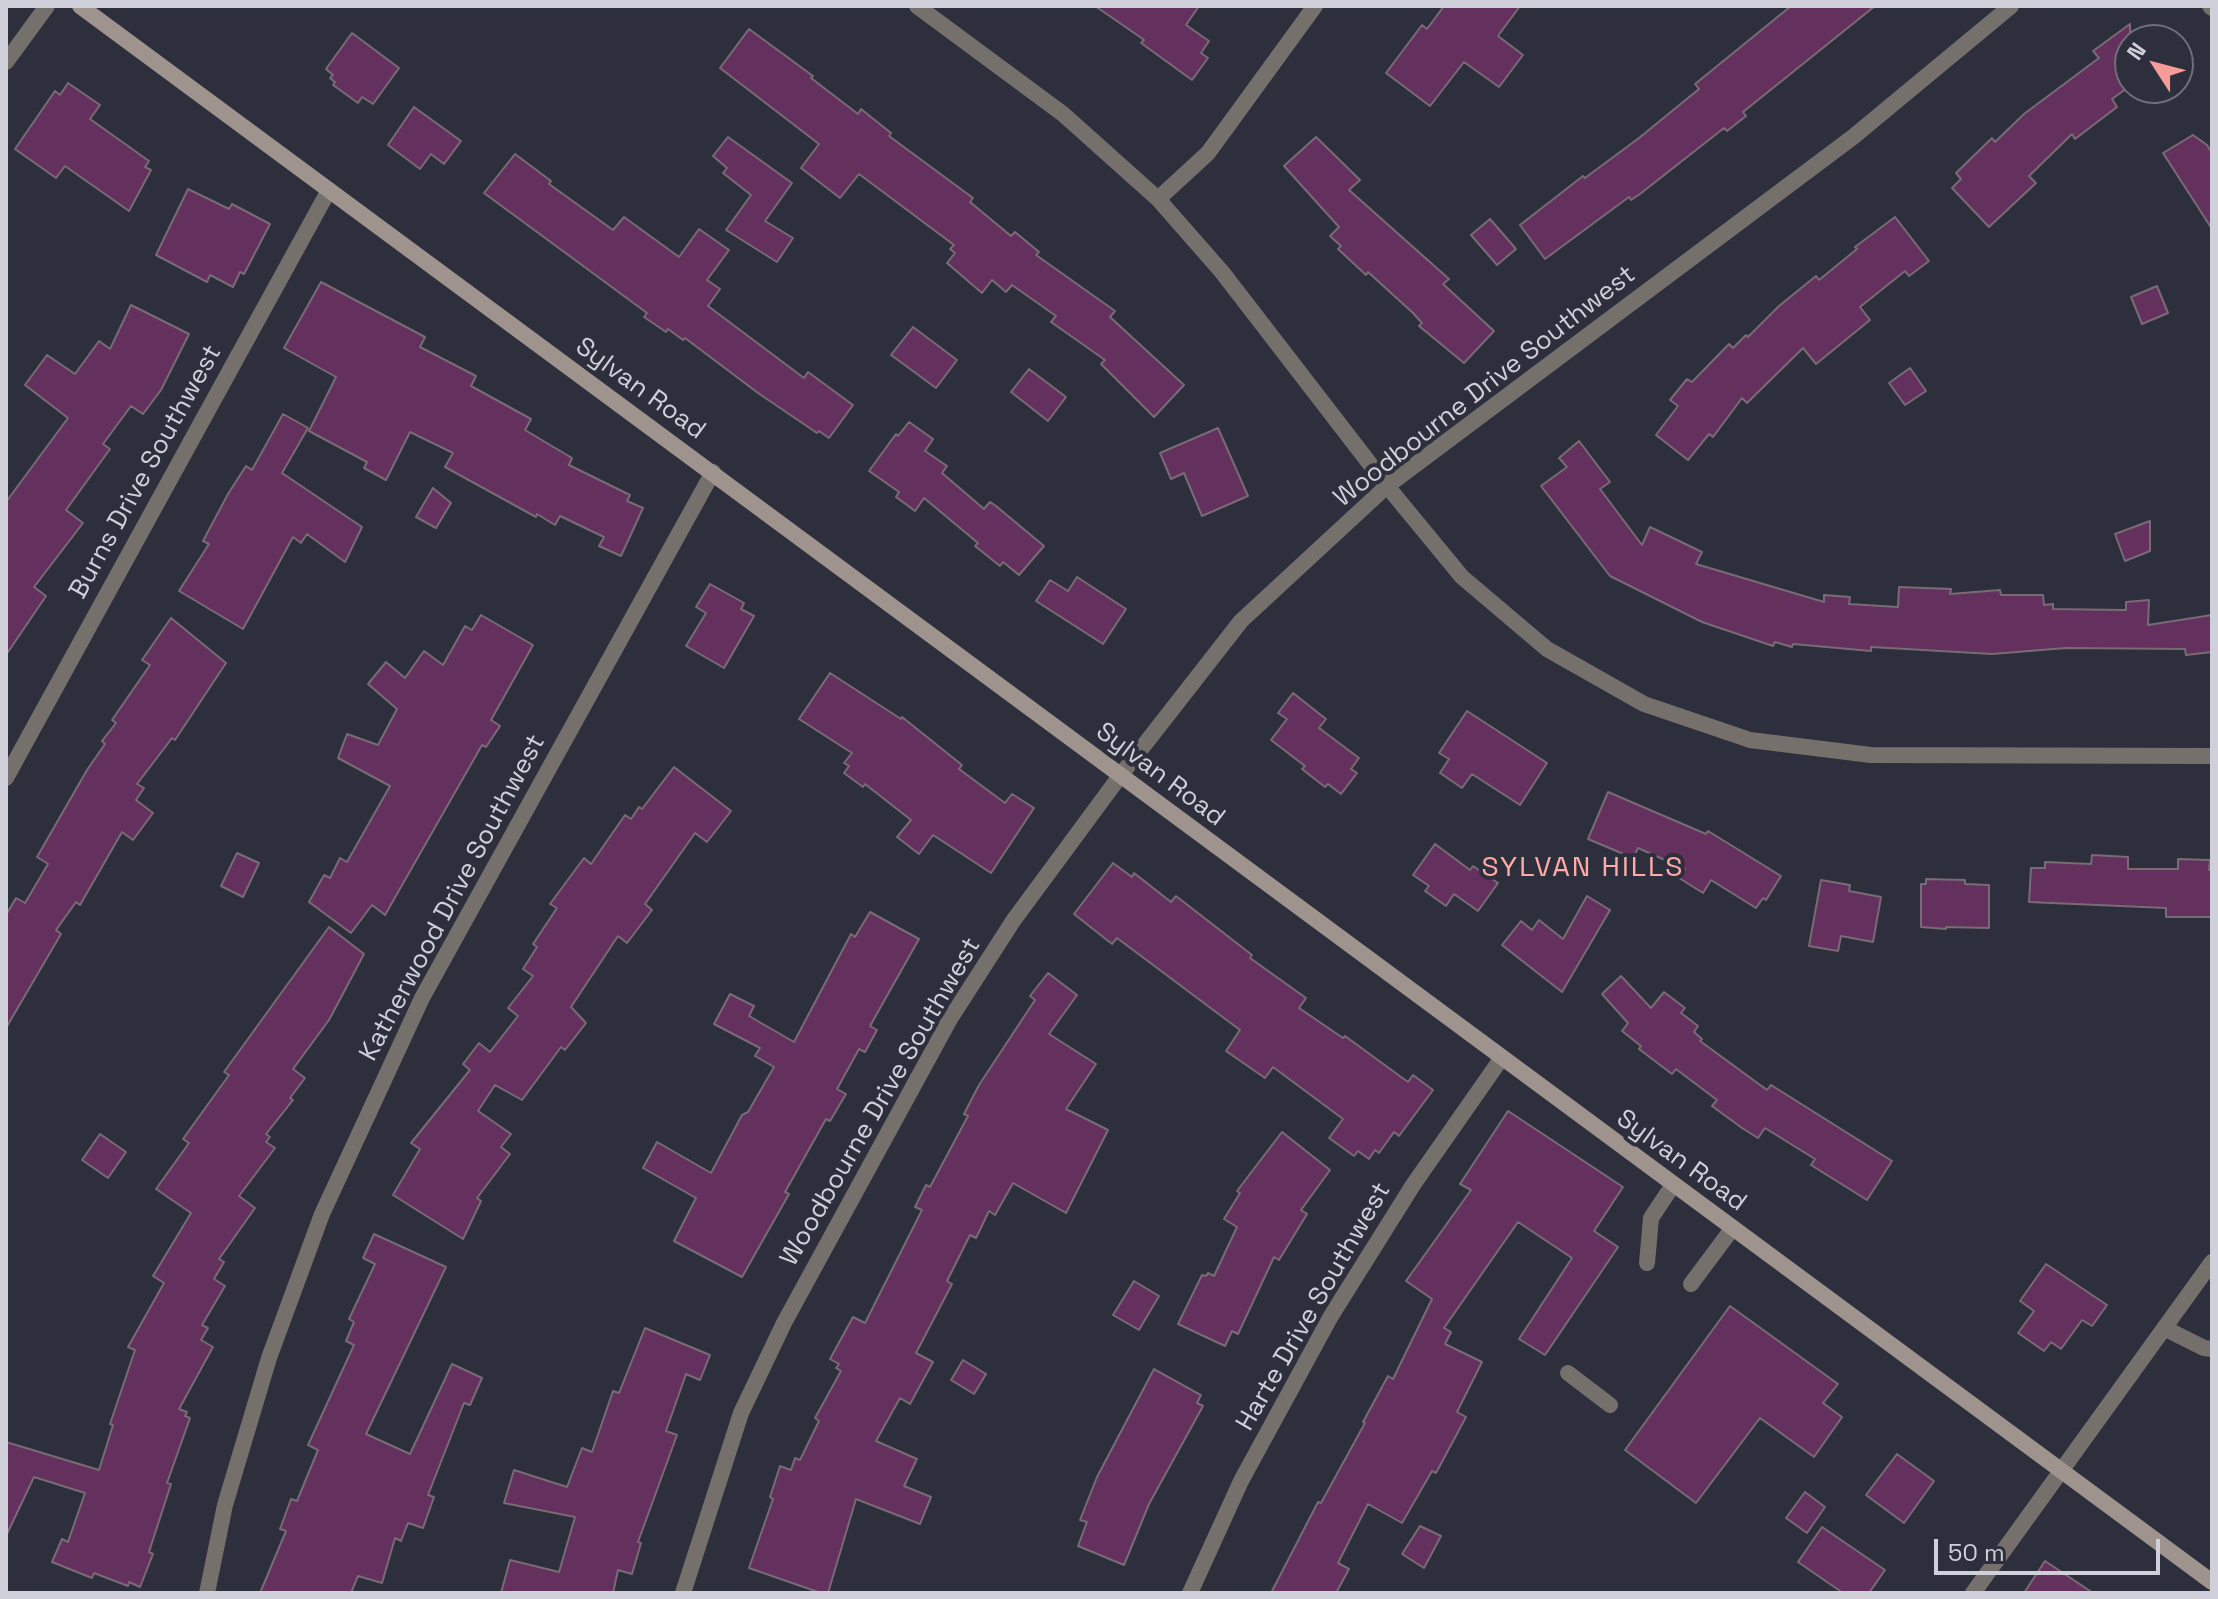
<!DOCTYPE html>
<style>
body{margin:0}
#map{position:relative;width:2218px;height:1599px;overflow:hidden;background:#2d2f3c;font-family:"Space Grotesk",sans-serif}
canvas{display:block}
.frame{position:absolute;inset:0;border:8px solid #cfd0d9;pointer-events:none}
.north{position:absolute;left:2114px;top:24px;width:80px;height:80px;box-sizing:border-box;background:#2d2f3c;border:2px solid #6e6f7b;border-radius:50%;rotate:306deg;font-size:22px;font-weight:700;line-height:32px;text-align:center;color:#cfd0d9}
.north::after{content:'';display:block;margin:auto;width:28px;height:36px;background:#f59b98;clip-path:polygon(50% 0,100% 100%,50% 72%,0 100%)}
.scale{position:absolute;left:1934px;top:1539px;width:226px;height:36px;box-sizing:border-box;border:4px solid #cfd0d9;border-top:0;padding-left:10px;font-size:24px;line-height:28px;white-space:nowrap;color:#cfd0d9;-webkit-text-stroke:6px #2d2f3c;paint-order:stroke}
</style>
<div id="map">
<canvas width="2218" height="1599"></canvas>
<div class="frame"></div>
<div class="north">N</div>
<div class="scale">50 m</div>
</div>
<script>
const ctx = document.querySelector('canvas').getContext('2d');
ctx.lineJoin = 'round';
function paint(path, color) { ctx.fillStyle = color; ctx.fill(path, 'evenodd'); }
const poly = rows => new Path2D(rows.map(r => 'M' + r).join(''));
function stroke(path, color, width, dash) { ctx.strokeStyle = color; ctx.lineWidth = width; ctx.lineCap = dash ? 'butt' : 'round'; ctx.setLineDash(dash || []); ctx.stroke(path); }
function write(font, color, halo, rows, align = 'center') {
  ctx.font = font + ' "Space Grotesk",sans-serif'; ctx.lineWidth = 8; ctx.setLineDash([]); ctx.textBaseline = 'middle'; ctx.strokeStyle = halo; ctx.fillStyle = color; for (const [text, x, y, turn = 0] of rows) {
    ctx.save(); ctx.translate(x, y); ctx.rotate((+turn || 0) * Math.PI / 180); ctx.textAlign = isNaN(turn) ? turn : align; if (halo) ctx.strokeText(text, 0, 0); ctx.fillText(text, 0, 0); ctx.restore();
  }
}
const building = poly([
 [1095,6,1199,6,1186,25,1209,41,1201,53,1208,58,1192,80,1141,43,1144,40,1140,37,1095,6],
 [1444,6,1520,6,1498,36,1523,55,1499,87,1464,62,1430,106,1386,73,1422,25,1427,29,1444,6],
 [1791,6,1875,6,1743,112,1746,116,1727,131,1724,128,1640,194,1631,200,1629,197,1545,259,1520,225,1583,176,1585,178,1639,138,1699,89,1695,84,1791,6],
 [2130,24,2130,86,2112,99,2117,107,2075,139,2072,134,2029,176,2036,183,1989,227,1952,188,1961,179,1956,173,1992,138,1995,142,2024,114,2099,58,2093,51,2130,24],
 [749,29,813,76,811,78,858,114,861,109,891,133,889,136,973,198,970,202,1011,236,1015,232,1039,252,1036,255,1115,311,1110,317,1184,385,1154,417,1101,364,1105,360,1051,322,1056,316,1012,285,1006,292,992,280,982,293,947,263,955,253,950,249,954,245,859,174,840,198,801,168,819,144,720,68,749,29],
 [352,33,399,68,373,104,362,97,358,103,333,85,335,82,330,78,333,75,326,69,352,33],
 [68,83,100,105,90,119,149,161,145,167,151,170,129,211,65,166,56,178,15,149,55,91,60,95,68,83],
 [414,107,461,141,444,164,431,154,420,169,388,145,414,107],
 [2193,135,2207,145,2212,153,2212,229,2163,153,2193,135],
 [728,137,792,183,765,221,793,238,777,262,726,230,751,195,723,173,727,168,713,156,728,137],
 [1316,137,1360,180,1349,190,1449,279,1443,284,1494,331,1464,363,1419,326,1422,323,1413,313,1368,272,1366,275,1338,249,1341,246,1330,236,1339,227,1284,166,1316,137],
 [515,154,551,181,549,184,613,230,624,217,679,257,699,229,729,250,707,280,720,289,708,306,804,378,808,372,853,405,829,438,819,431,817,433,758,393,685,338,683,340,668,329,666,332,644,317,647,313,484,193,515,154],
 [188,189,229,209,232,204,270,224,244,274,240,272,233,287,210,275,207,282,156,255,188,189],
 [1895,217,1929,261,1909,276,1905,271,1860,307,1870,320,1816,364,1803,348,1747,403,1742,398,1713,437,1709,434,1688,460,1656,435,1678,406,1670,400,1687,379,1692,382,1729,344,1733,348,1746,335,1748,337,1779,306,1816,276,1819,280,1857,249,1855,247,1895,217],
 [1490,219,1516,249,1497,265,1471,235,1490,219],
 [321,282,425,337,420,347,476,376,471,386,531,419,525,430,572,458,569,465,630,495,627,501,643,508,621,556,599,546,604,537,560,516,555,525,537,514,536,517,445,467,453,453,410,432,386,480,364,468,367,462,309,431,336,377,284,348,321,282],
 [2157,286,2168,313,2142,324,2131,297,2157,286],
 [131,305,189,334,161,390,143,414,131,406,103,444,110,449,66,510,83,523,34,587,46,596,6,655,6,502,68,418,25,385,47,355,75,374,99,341,110,349,131,305],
 [913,327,957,360,936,388,891,355,913,327],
 [1910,368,1926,391,1905,405,1889,383,1910,368],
 [1029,369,1066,397,1048,421,1011,392,1029,369],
 [283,414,308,428,282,473,362,527,345,562,307,534,301,543,293,537,243,629,179,591,209,544,203,541,228,494,246,466,252,470,283,414],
 [909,422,933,439,925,451,947,466,942,473,984,509,990,502,996,506,1044,546,1019,575,1003,562,1000,566,975,546,978,543,924,498,915,511,896,497,899,492,869,471,896,434,898,436,909,422],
 [1218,428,1248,496,1202,516,1184,473,1171,479,1160,453,1218,428],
 [1579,441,1610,482,1600,489,1642,545,1650,527,1702,552,1696,564,1824,602,1824,595,1850,597,1849,604,1898,607,1899,587,1951,589,1950,594,2000,590,2001,595,2043,595,2044,605,2053,604,2053,609,2126,610,2126,602,2149,600,2148,625,2212,615,2212,652,2186,655,2185,649,2066,648,1992,654,1871,647,1871,651,1793,644,1792,647,1775,642,1773,646,1702,622,1610,576,1541,486,1567,467,1559,458,1579,441],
 [433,488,451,503,436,528,416,517,433,488],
 [2150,521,2150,551,2125,561,2115,534,2150,521],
 [1077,577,1126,609,1103,644,1036,601,1050,580,1068,591,1077,577],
 [710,584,744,603,741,609,754,616,724,668,686,646,706,613,696,607,710,584],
 [481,615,533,645,491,720,500,726,486,747,482,745,385,915,372,905,351,933,309,902,324,875,330,878,340,858,347,862,390,786,338,758,347,734,378,745,397,709,368,684,386,662,405,678,424,651,443,665,465,626,472,630,481,615],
 [171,618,226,663,175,740,172,738,137,784,144,788,136,800,153,813,133,840,122,832,80,905,76,902,56,930,61,934,6,1028,6,915,16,898,25,903,48,864,37,857,87,770,105,744,102,741,116,723,112,720,150,665,142,660,171,618],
 [830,673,901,719,902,717,962,765,959,769,1005,803,1012,794,1034,808,991,873,933,835,919,854,897,837,911,820,865,784,863,787,844,773,849,766,844,763,852,753,799,719,830,673],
 [1293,693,1326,719,1319,728,1359,758,1351,769,1357,773,1341,794,1328,784,1325,787,1302,769,1305,766,1271,740,1287,719,1278,713,1293,693],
 [1467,711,1547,763,1520,805,1472,774,1462,788,1440,773,1449,759,1439,753,1467,711],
 [674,767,731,811,707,842,695,833,645,904,652,910,627,943,618,936,571,1007,586,1023,565,1050,561,1047,522,1100,495,1085,478,1111,511,1134,501,1147,510,1154,477,1198,481,1201,463,1239,393,1195,420,1149,411,1143,470,1070,463,1064,479,1043,490,1052,518,1016,508,1008,533,976,523,969,537,947,533,944,557,908,550,904,584,858,591,864,625,815,631,819,639,807,642,809,674,767],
 [1608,792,1706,834,1708,831,1781,876,1766,900,1763,898,1756,908,1711,880,1703,893,1679,878,1685,869,1638,848,1633,858,1588,839,1608,792],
 [1435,844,1470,870,1473,866,1498,883,1478,911,1454,894,1446,906,1425,891,1429,886,1413,875,1435,844],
 [237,853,259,863,243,897,221,886,237,853],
 [2092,855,2128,857,2128,869,2178,869,2178,859,2210,860,2209,870,2212,870,2212,917,2166,917,2166,908,2029,902,2031,868,2045,868,2045,862,2091,864,2092,855],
 [1113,863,1132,877,1134,873,1171,902,1176,896,1252,955,1250,958,1306,998,1299,1008,1343,1038,1345,1036,1408,1082,1413,1075,1433,1090,1399,1136,1394,1132,1379,1153,1375,1150,1369,1159,1358,1151,1354,1156,1329,1138,1343,1119,1273,1067,1265,1078,1226,1051,1240,1030,1117,938,1112,944,1074,914,1113,863],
 [1926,879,1965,880,1965,884,1989,885,1989,928,1946,927,1946,929,1921,927,1921,884,1926,884,1926,879],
 [1821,880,1850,885,1849,891,1881,897,1873,942,1841,936,1838,951,1809,946,1821,880],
 [1587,896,1610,910,1562,992,1502,945,1521,921,1532,930,1539,920,1563,939,1587,896],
 [870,912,919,939,870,1026,877,1030,865,1052,859,1049,837,1089,846,1094,830,1121,826,1119,785,1192,789,1194,742,1277,674,1241,696,1198,643,1168,657,1142,711,1173,742,1115,748,1112,774,1067,755,1056,760,1048,714,1024,730,994,754,1006,749,1016,794,1042,851,934,855,937,870,912],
 [329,927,364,954,329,1020,293,1069,305,1078,290,1098,293,1100,266,1134,270,1137,266,1142,275,1148,239,1196,255,1208,219,1259,224,1262,214,1279,225,1286,202,1325,208,1328,201,1340,213,1347,179,1409,187,1412,185,1416,190,1418,167,1483,171,1484,149,1552,153,1554,140,1587,129,1582,128,1586,94,1573,92,1578,52,1562,62,1539,68,1542,85,1493,34,1477,6,1536,6,1442,99,1470,113,1425,110,1424,135,1350,128,1347,164,1283,153,1276,191,1213,156,1189,189,1143,183,1139,229,1075,224,1072,329,927],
 [1048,973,1077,995,1049,1034,1096,1064,1066,1109,1108,1130,1066,1213,1013,1183,995,1215,989,1211,976,1238,970,1235,947,1281,952,1284,916,1353,933,1362,910,1404,900,1398,876,1441,917,1459,904,1486,931,1497,920,1524,856,1499,828,1593,821,1593,749,1568,773,1499,770,1497,780,1466,791,1470,795,1458,800,1460,819,1421,815,1418,841,1371,836,1368,839,1364,830,1359,853,1317,865,1323,922,1210,915,1207,926,1185,930,1187,968,1116,964,1114,979,1085,1035,1000,1030,996,1048,973],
 [1621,976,1651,1008,1664,992,1685,1008,1681,1013,1698,1026,1694,1032,1702,1039,1700,1041,1767,1090,1771,1085,1892,1161,1867,1200,1811,1165,1815,1159,1765,1128,1758,1138,1742,1128,1712,1106,1717,1100,1676,1069,1672,1074,1639,1049,1641,1046,1622,1031,1628,1023,1602,994,1621,976],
 [1508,1111,1623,1187,1594,1231,1618,1247,1545,1355,1519,1339,1572,1258,1518,1222,1444,1328,1451,1332,1445,1344,1482,1362,1457,1412,1466,1417,1436,1473,1432,1471,1402,1523,1368,1504,1338,1563,1349,1569,1336,1593,1271,1593,1318,1502,1321,1503,1365,1423,1363,1422,1388,1376,1393,1379,1432,1299,1406,1281,1471,1190,1460,1184,1508,1111],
 [1282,1132,1330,1170,1301,1210,1307,1214,1279,1260,1274,1257,1238,1334,1232,1331,1225,1346,1178,1324,1202,1275,1206,1276,1208,1273,1214,1276,1237,1227,1224,1219,1240,1193,1237,1191,1282,1132],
 [100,1134,126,1152,108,1178,82,1160,100,1134],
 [374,1234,446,1267,366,1434,410,1454,452,1364,482,1378,470,1405,464,1403,428,1495,434,1497,423,1528,408,1523,401,1541,395,1538,382,1583,358,1576,351,1593,260,1593,286,1531,280,1529,291,1499,297,1501,318,1450,308,1445,354,1345,346,1341,354,1322,349,1319,375,1264,363,1258,374,1234],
 [2046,1264,2107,1305,2092,1326,2082,1320,2061,1349,2051,1342,2044,1351,2018,1333,2034,1311,2020,1301,2046,1264],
 [1134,1281,1159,1296,1139,1330,1113,1315,1134,1281],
 [1730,1306,1838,1384,1823,1403,1842,1417,1814,1457,1760,1418,1696,1503,1625,1450,1730,1306],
 [645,1328,710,1355,700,1380,686,1374,666,1431,677,1435,638,1542,641,1543,632,1574,618,1570,613,1593,501,1593,510,1560,559,1572,575,1517,504,1503,514,1470,567,1487,582,1448,592,1452,613,1391,619,1393,645,1328],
 [963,1360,986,1374,974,1394,951,1380,963,1360],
 [1154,1369,1201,1395,1197,1403,1203,1406,1149,1504,1124,1565,1078,1546,1087,1522,1080,1520,1097,1477,1154,1369],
 [1897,1454,1934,1481,1904,1523,1866,1495,1897,1454],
 [1805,1492,1825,1507,1807,1533,1786,1518,1805,1492],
 [1420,1526,1441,1536,1424,1568,1402,1554,1420,1526],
 [1822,1527,1885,1570,1869,1593,1843,1593,1798,1562,1822,1527],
 [2045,1561,2093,1593,2024,1593,2045,1561]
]);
paint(building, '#64305d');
stroke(building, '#786b75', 2);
stroke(poly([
 [1647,1263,1651,1218,1673,1185],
 [1691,1284,1732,1229],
 [1568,1373,1610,1405]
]), '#76706c', 16);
stroke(poly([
 [917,6,1063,114,1158,199,1222,272,1387,486,1462,577,1547,649,1644,704,1750,740,1871,755,2212,756],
 [2210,6,2212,8],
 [6,62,47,6],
 [1158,199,1208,153,1315,6],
 [6,778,329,190],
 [2164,1328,2204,1348,2212,1349],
 [207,1593,225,1505,269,1358,322,1214,422,998,713,472],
 [683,1593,741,1413,784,1323,950,1019,1013,921,1120,776,1241,621,1387,486,1853,137,2011,6],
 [1190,1593,1241,1481,1331,1316,1413,1185,1501,1059],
 [1973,1593,2212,1262]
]), '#76706c', 16);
stroke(poly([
 [80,6,2212,1582]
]), '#9e948d', 16);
write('26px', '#cfd0d9', '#2d2f3c', [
 ["Woodbourne Drive Southwest",1485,387,-38],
 ["Sylvan Road",640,389,36],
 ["Burns Drive Southwest",146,472,-61],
 ["Sylvan Road",1160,775,37],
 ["Katherwood Drive Southwest",453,898,-62],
 ["Woodbourne Drive Southwest",881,1102,-60],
 ["Sylvan Road",1681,1161,36],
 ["Harte Drive Southwest",1314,1307,-60]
]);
ctx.letterSpacing = '2px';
write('28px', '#ffaaa6', '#2d2f3c', [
 ["SYLVAN HILLS",1583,868]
]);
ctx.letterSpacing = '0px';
</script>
